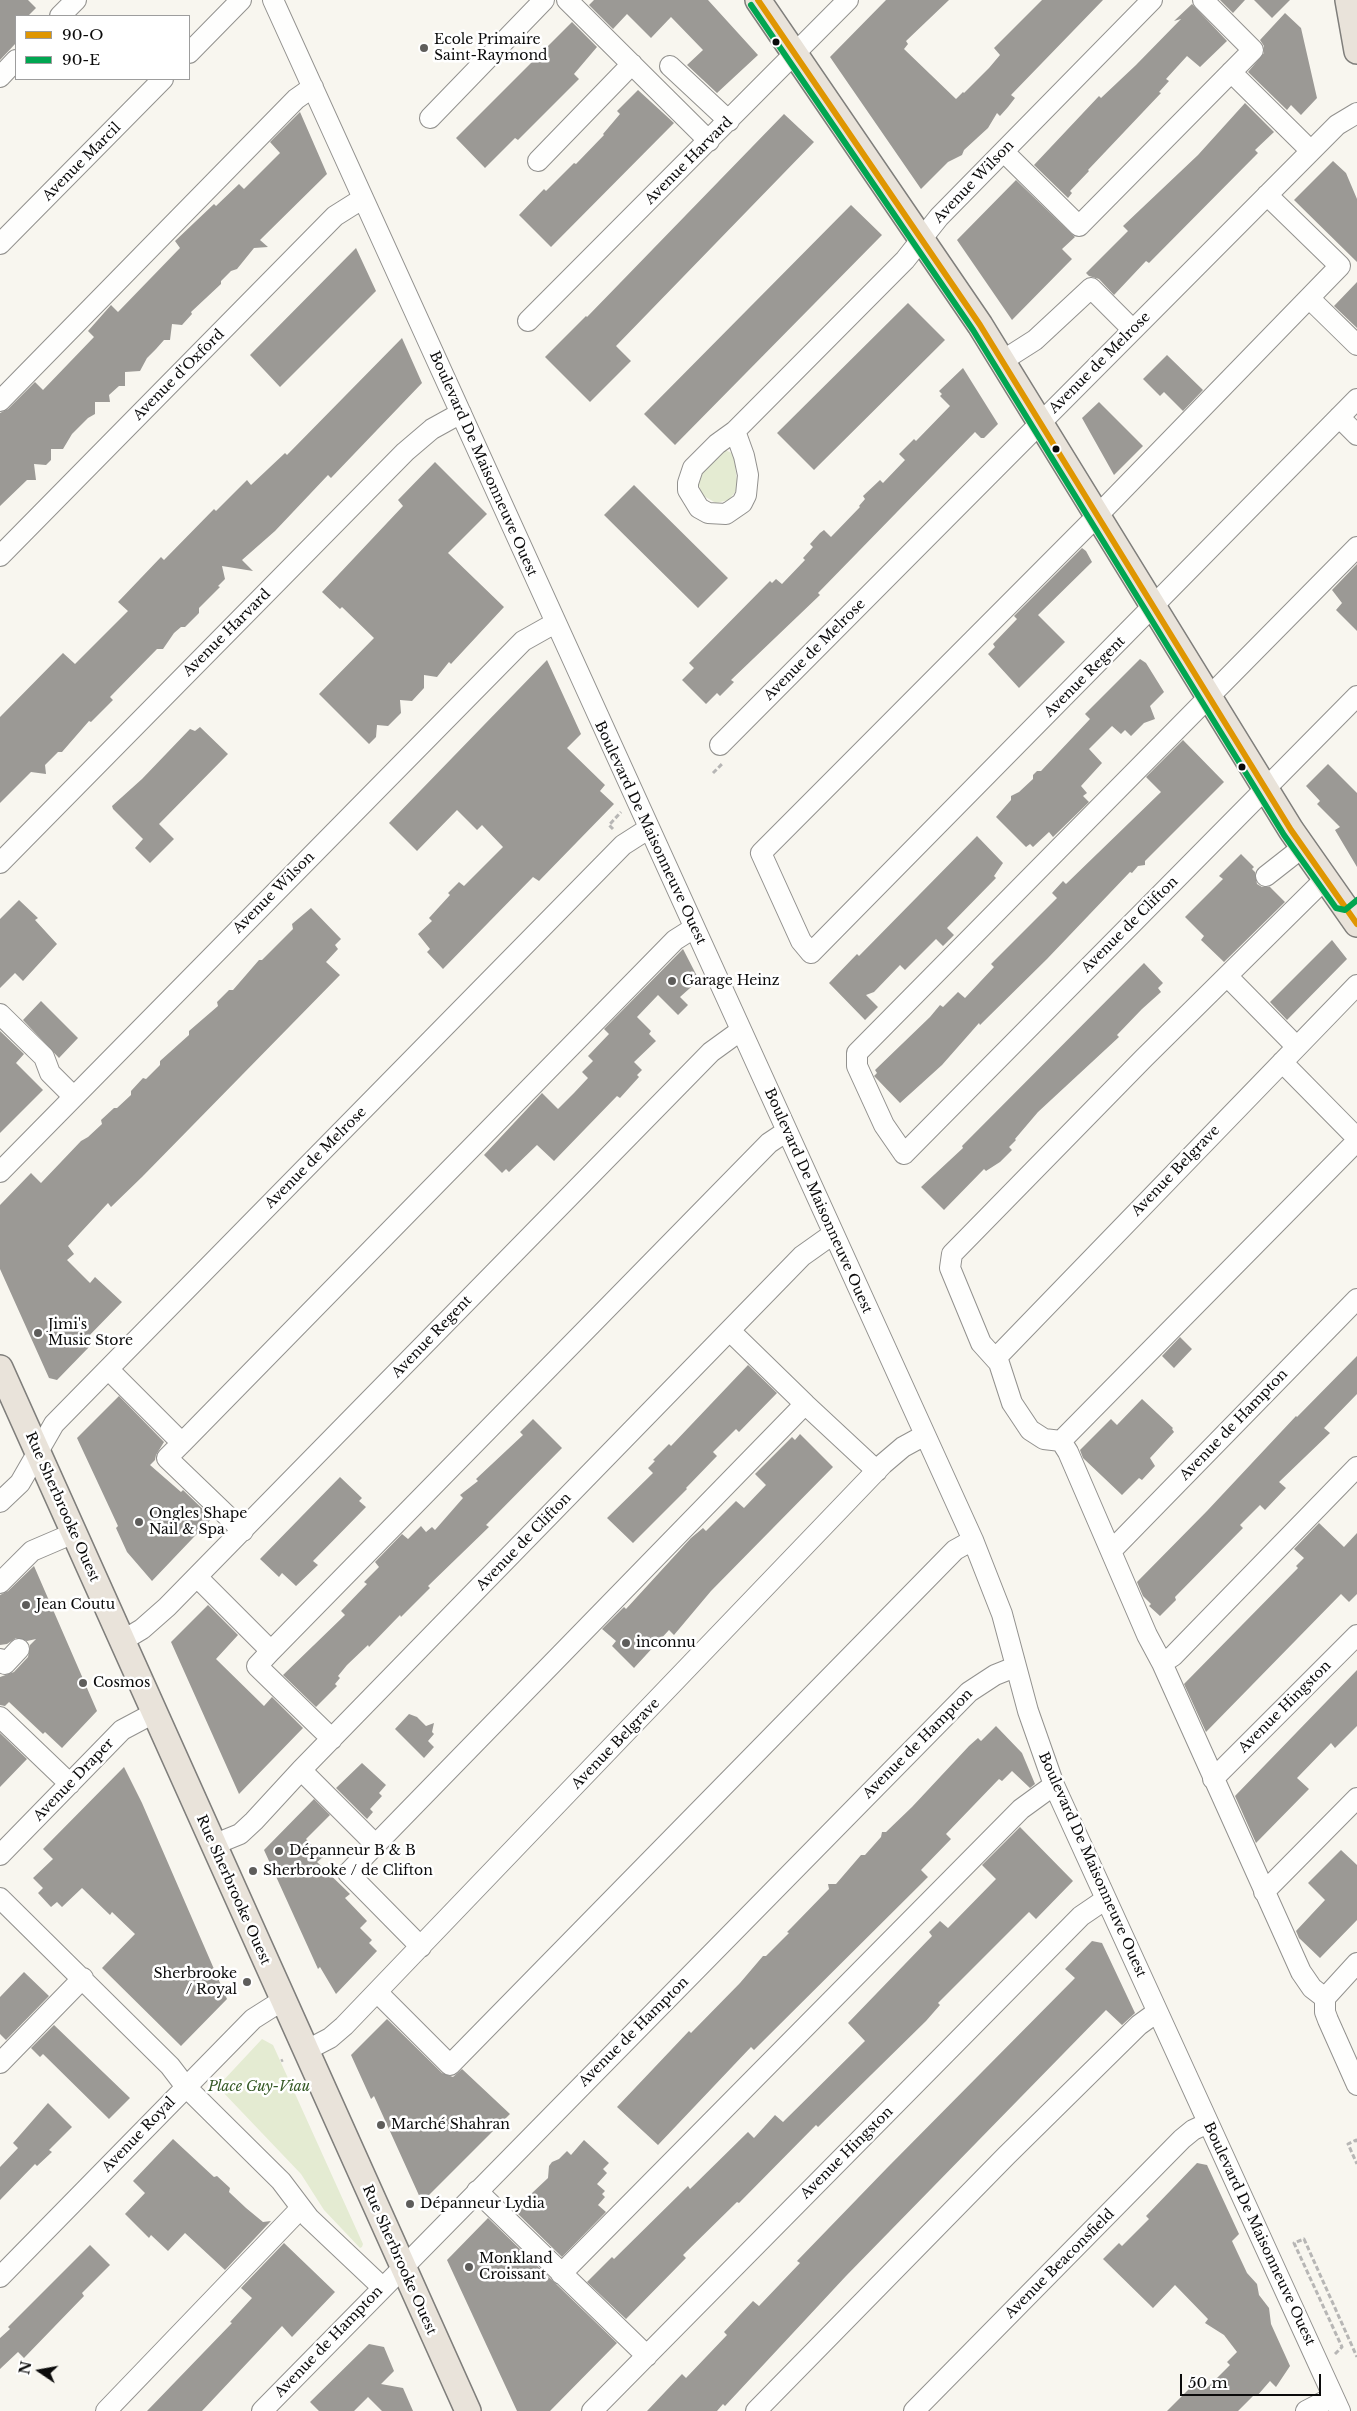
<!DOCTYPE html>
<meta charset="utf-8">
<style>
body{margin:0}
#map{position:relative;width:1357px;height:2411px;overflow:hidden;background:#f8f6ef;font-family:"Libre Baskerville",serif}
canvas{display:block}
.legend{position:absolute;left:15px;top:15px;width:175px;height:65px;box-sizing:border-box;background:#fff;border:1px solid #9d9d9d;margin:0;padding:6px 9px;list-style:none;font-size:15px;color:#0b0b0b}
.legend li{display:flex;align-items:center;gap:10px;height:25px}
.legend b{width:25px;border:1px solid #9d9d9d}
.north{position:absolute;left:15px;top:2346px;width:50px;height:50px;-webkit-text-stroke:4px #fff;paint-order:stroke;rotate:282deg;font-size:14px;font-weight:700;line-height:20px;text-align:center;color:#0b0b0b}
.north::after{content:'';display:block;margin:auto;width:18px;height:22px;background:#0b0b0b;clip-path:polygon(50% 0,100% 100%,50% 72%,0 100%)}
.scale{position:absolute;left:1180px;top:2374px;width:141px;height:22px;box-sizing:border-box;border:2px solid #0b0b0b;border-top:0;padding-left:6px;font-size:15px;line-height:18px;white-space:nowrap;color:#0b0b0b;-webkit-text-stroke:4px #fff;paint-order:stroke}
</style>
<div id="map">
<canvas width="1357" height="2411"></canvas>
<ul class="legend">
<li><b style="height:6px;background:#df9601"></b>90-O</li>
<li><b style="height:6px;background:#00a651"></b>90-E</li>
</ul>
<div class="north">N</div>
<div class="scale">50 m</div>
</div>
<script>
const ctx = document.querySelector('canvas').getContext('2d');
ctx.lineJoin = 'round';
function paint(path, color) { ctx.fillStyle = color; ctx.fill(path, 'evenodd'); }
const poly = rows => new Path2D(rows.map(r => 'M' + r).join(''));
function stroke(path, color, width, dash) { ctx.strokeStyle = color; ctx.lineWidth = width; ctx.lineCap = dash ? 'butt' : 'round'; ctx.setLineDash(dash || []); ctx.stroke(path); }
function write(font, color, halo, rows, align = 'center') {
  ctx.font = font + ' "Libre Baskerville",serif'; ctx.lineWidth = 5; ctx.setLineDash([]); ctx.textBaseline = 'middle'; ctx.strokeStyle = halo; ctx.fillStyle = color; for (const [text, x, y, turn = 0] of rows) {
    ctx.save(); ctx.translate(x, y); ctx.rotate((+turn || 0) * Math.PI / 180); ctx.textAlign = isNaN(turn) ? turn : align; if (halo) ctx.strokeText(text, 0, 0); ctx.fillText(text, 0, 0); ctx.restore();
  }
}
paint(poly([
 [725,450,732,453,734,458,738,488,729,500,716,503,702,495,698,482,700,475],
 [262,2039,273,2045,363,2244,362,2247,360,2248,324,2210,301,2174,220,2089,220,2084]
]), '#e4ebd2');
paint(poly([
 [0,0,28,0,36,8,28,16,16,16,16,43,0,60],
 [594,0,708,0,758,55,717,93,687,65,703,50,671,17,651,38,627,14,613,29,589,5],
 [886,0,949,0,906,41,908,44,904,49,956,99,963,92,964,93,989,68,1000,55,994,48,1042,0,1103,0,1011,95,1015,98,1008,107,1000,116,997,113,988,128,964,150,962,155,948,162,921,189,830,57],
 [1220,0,1245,0,1233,13],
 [1254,0,1290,0,1272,18],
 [1192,4,1227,41,1200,67,1187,56,1166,79,1169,81,1159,92,1161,93,1088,170,1089,171,1070,191,1072,193,1068,198,1034,165,1099,96,1101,98,1136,65,1181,19,1174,21],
 [1285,13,1301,28,1317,98,1301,115,1291,105,1287,110,1248,72,1264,53,1264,46,1260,40],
 [572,22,597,47,574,74,579,79,518,140,515,138,485,168,456,138],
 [638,90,674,123,551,247,519,215,544,189,546,191,574,163,576,164,604,135,603,134,620,114,617,111],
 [1245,103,1274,132,1255,150,1258,153,1149,263,1146,261,1114,295,1099,279,1089,276,1086,273,1128,231,1123,226,1198,155],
 [300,112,327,174,260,240,268,247,254,248,237,269,231,271,221,281,221,284,191,312,192,314,182,325,172,324,170,340,164,340,156,349,147,358,140,371,125,372,125,386,119,386,109,395,110,402,95,402,95,414,88,418,72,434,63,449,51,449,51,460,46,465,34,464,36,480,27,480,0,506,0,413,8,409,35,382,43,390,94,337,88,331,111,305,118,312,180,248,175,241,214,204,216,206,239,184,244,189,280,153,270,142],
 [784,114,814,142,616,346,631,361,590,402,545,357,586,316,587,317],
 [1333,161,1346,173,1357,199,1357,262,1294,200],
 [1016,180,1075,237,1062,249,1072,259,1012,320,957,240],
 [851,205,882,235,675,445,644,414],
 [356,248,376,291,280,387,250,355],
 [1357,282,1357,328,1334,306],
 [908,303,945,340,814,470,777,433],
 [402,338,422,383,331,478,328,475,275,531,242,560,253,571,222,566,225,579,218,586,220,587,199,608,199,613,185,627,181,627,174,633,163,649,157,649,110,697,113,700,91,722,89,721,62,752,58,752,45,765,46,774,31,772,0,803,0,717,63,653,75,664,128,611,118,602,161,557,164,560,214,509,216,511,247,480,251,485,285,453,287,455],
 [1167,355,1203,390,1183,411,1164,392,1160,396,1143,379],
 [963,368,998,424,984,438,981,438,975,432,818,593,820,595,731,680,734,682,720,696,717,693,706,704,682,680,694,668,689,663,770,581,772,583,776,579,782,584,805,560,803,558,813,547,810,544,820,533,824,530,831,537,860,507,859,506,865,499,863,496,880,480,883,483,905,460,899,454,914,439,916,441,950,406,940,396,942,394,939,391],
 [1099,402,1143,446,1114,475,1082,418],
 [435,462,487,514,448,553,504,607,451,664,449,662,437,677,424,675,424,688,412,701,400,700,401,713,388,726,377,725,376,737,369,744,319,694,374,638,342,607,340,609,322,592,403,506,398,500],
 [634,485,728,578,698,608,604,515],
 [1082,548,1086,551,1092,562,1038,615,1065,642,1019,688,988,654,995,647,993,644,1017,619,1014,616],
 [1357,564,1357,631,1336,610,1342,603,1332,590],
 [1140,659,1146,663,1164,692,1150,706,1155,719,1144,723,1131,736,1125,730,1121,734,1112,726,1089,749,1102,763,1081,786,1087,793,1083,796,1089,802,1053,837,1049,832,1033,847,1030,844,1026,847,996,817,1011,800,1011,796,1019,792,1033,779,1033,775,1037,771,1041,771,1090,719,1085,714],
 [547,660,581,734,567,748,605,785,600,791,614,804,539,881,533,877,443,969,427,952,430,949,418,934,432,921,429,918,450,895,448,893,459,882,464,886,503,847,482,825,477,830,457,810,417,851,389,823],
 [200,727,228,754,159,824,174,839,150,863,135,848,143,839,113,809,112,806,142,779,190,729,195,731],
 [1183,740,1224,782,1145,861,1145,865,1138,866,1132,873,1130,872,1047,959,980,1025,979,1023,942,1065,900,1103,876,1078,874,1076,877,1073,875,1070,930,1017,940,1005,943,1007,958,992,965,998,994,967,991,964,1057,898,1052,893,1063,881,1066,884,1161,792,1146,777],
 [1328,764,1357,793,1357,867,1335,830,1340,827,1317,804,1320,801,1306,786],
 [977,836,1003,863,994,876,996,878,947,928,954,935,943,946,936,939,905,970,900,965,874,992,866,995,878,1007,865,1020,829,983,857,954,859,956],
 [1241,854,1254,867,1252,869,1255,872,1257,884,1262,887,1270,887,1285,902,1224,962,1201,940,1204,936,1185,917,1223,879,1219,876],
 [19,900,38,918,35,920,57,944,23,981,15,973,0,988,0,919],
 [311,908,341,939,335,945,338,949,326,962,340,975,142,1177,111,1207,108,1203,68,1246,74,1254,67,1260,90,1283,95,1277,122,1302,84,1341,90,1346,57,1380,49,1378,0,1269,0,1205,31,1173,41,1183,81,1141,88,1137,102,1124,101,1120,114,1108,117,1108,131,1095,131,1091,143,1078,146,1079,160,1065,160,1061,189,1035,189,1031,218,1006,217,1002,229,990,233,990,259,960,262,960,293,929,292,924],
 [1332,940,1347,959,1287,1020,1270,1002],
 [683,949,699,980,680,997,688,1005,678,1015,658,995,637,1017,651,1031,649,1034,656,1041,634,1062,642,1070,637,1075,639,1077,620,1098,617,1096,554,1161,537,1145,509,1172,506,1169,502,1173,484,1155,542,1093,558,1109,574,1093,588,1078,582,1072,593,1061,588,1056,609,1034,604,1029],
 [1144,963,1163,983,1158,988,1161,992,1142,1009,1117,1035,1119,1037,1038,1112,1015,1139,1016,1140,1009,1147,1012,1150,1000,1162,986,1171,984,1169,944,1210,921,1187,963,1148,962,1146],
 [41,1001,78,1038,59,1058,23,1020],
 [0,1031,24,1054,16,1063,43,1090,0,1133],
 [1180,1337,1192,1349,1174,1368,1162,1356],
 [1357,1356,1357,1394,1324,1428,1330,1433,1279,1482,1286,1488,1265,1510,1260,1505,1240,1525,1243,1528,1175,1597,1176,1600,1160,1616,1149,1606,1151,1604,1143,1596,1137,1582,1207,1511,1296,1416,1297,1417],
 [748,1365,777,1393,739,1432,736,1429,713,1452,717,1456,686,1488,687,1489,633,1543,607,1518,653,1473,648,1468,655,1461,653,1460,669,1444,671,1446],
 [119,1396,164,1442,156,1455,155,1460,150,1465,181,1492,183,1490,212,1518,152,1581,127,1552,116,1528,118,1526,77,1438],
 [1142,1399,1173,1428,1172,1429,1174,1432,1150,1458,1155,1466,1142,1480,1139,1478,1122,1495,1083,1458,1080,1450,1111,1419,1117,1425],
 [533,1419,562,1448,486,1525,489,1527,428,1586,430,1588,401,1617,400,1615,369,1647,368,1645,347,1665,338,1676,340,1678,335,1684,337,1686,316,1707,283,1675,345,1615,341,1611,367,1584,364,1582,379,1567,375,1562,402,1534,408,1539,421,1526,426,1532,432,1527,435,1530,463,1498,460,1495,478,1481,476,1479,523,1435,520,1432],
 [800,1434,833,1467,711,1591,674,1635,669,1630,634,1668,612,1646,616,1641,602,1629,624,1607,626,1609,691,1538,703,1528,706,1531,736,1501,744,1508,766,1485,755,1474,792,1437,795,1440],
 [340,1477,362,1498,359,1501,366,1507,313,1561,318,1565,296,1586,282,1573,279,1577,260,1559],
 [1319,1523,1344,1547,1357,1533,1357,1594,1349,1602,1341,1594,1206,1732,1184,1684,1298,1568,1296,1566,1304,1558,1294,1549],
 [34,1566,97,1711,62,1748,45,1732,43,1734,9,1702,5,1706,0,1705,0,1677,14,1672,28,1657,30,1645,36,1639,27,1641,16,1638,7,1644,0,1645,0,1595,8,1591],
 [208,1605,238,1635,216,1659,264,1706,272,1697,303,1728,239,1794,171,1642],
 [1357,1670,1357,1726,1335,1748,1331,1743,1297,1778,1309,1789,1256,1843,1235,1796],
 [409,1714,417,1717,426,1726,434,1723,432,1732,434,1734,428,1741,434,1747,424,1758,395,1729],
 [996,1726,1022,1753,1035,1784,1030,1788,1012,1771,1002,1781,999,1779,946,1834,951,1839,921,1870,928,1877,754,2050,751,2047,658,2145,617,2107,689,2031,691,2033,740,1983,763,1956,766,1956,789,1933,787,1932,793,1926,829,1889,828,1884,836,1884,861,1855,865,1855,881,1837,882,1832,886,1832,912,1807,969,1746,978,1738,981,1741],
 [0,1733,27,1759,0,1787],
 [362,1763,386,1785,379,1793,382,1796,370,1809,373,1812,367,1819,336,1788],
 [124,1767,142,1803,227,1999,181,2046,102,1968,135,1934,112,1912,110,1915,82,1888,62,1907,57,1902,51,1907,38,1893,43,1888,33,1878,53,1859,43,1849],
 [314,1799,330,1815,306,1839,323,1857,317,1862,350,1894,345,1898,367,1921,360,1928,372,1940,369,1943,377,1951,336,1994,320,1967,318,1969,264,1850],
 [1020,1827,1073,1881,1036,1919,1029,1912,938,2003,940,2005,926,2021,818,2127,816,2125,739,2203,737,2202,683,2255,686,2258,626,2319,587,2282,612,2257,614,2259,688,2186,690,2189,748,2132,754,2138,775,2115,783,2122,865,2041,848,2023,932,1936,929,1932,940,1921,948,1928,996,1879,982,1865],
 [1341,1850,1357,1865,1357,1920,1320,1958,1299,1938,1296,1931,1325,1900,1308,1883],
 [1092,1941,1102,1943,1135,2013,1122,2025,1106,2010,846,2276,725,2406,723,2404,717,2411,647,2411,682,2374,686,2378,706,2357,727,2335,724,2332,753,2301,759,2306,800,2263,797,2261,887,2168,1075,1978,1065,1969],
 [24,1972,49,1996,6,2040,0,2034,0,1997],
 [387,2019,442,2073,453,2077,462,2069,510,2114,422,2202,374,2096,371,2099,351,2055],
 [54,2025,130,2098,109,2119,43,2054,40,2057,31,2048],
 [48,2103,72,2127,49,2150,52,2152,37,2166,35,2164,0,2200,0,2167,18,2148,13,2143],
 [173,2139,214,2177,217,2176,230,2188,229,2192,246,2208,263,2222,271,2221,225,2270,185,2233,168,2251,151,2235,149,2238,125,2214,145,2193,133,2181],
 [584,2140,609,2163,603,2169,607,2173,597,2184,605,2191,602,2194,605,2197,598,2205,606,2212,562,2257,514,2210,548,2178,549,2166,552,2162,559,2159,567,2151,571,2155],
 [1197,2163,1207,2165,1239,2234,1232,2241,1247,2273,1257,2284,1259,2295,1269,2308,1271,2324,1290,2366,1276,2387,1270,2381,1257,2396,1253,2396,1238,2411,1167,2411,1197,2381,1206,2389,1230,2365,1227,2362,1237,2352,1224,2335,1205,2323,1208,2319,1175,2285,1153,2308,1103,2259,1119,2243,1122,2246,1149,2219,1146,2216],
 [488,2218,617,2343,550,2411,517,2411,447,2260],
 [284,2243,335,2292,292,2337,282,2326,202,2411,147,2411,232,2323,230,2322,252,2298,241,2288],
 [90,2245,110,2265,82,2293,84,2296,24,2358,18,2352,0,2369,0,2338,10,2329,8,2327],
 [369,2344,384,2347,394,2371,381,2384,403,2388,413,2411,382,2411,368,2397,354,2411,319,2411,310,2402]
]), '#9b9995');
const minor = poly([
 [273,0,973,1540,1002,1614,1028,1711,1054,1785,1340,2411],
 [567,0,709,141],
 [60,16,76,0],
 [189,53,241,0],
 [670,66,729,121],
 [1231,72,1311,151],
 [0,77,16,60],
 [430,118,544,0],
 [1004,152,1079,226,1253,50,1203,0],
 [538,161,632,64],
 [1267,195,1340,266,1098,515,761,853,801,941,811,953,1357,399],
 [0,244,163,79],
 [1309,298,1357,345],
 [528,321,848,0],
 [1002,361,1035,340,1091,288,1133,330],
 [0,401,296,99,313,87],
 [1339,417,1357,435],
 [735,431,744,456,748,475,746,495,742,503,726,514,708,513,699,508,688,490,688,483,693,468,717,444,735,431,905,260,939,217,1152,0],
 [1357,547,857,1053,857,1066,884,1125,904,1154,1357,696],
 [0,556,335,216,362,199],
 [720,745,1337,125,1357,113],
 [0,863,405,452,432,429,461,413],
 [1266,876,1303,847],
 [1326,878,1144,1058,952,1254,950,1268,981,1343,999,1363,1012,1403,1030,1430,1044,1439,1061,1441,1355,1143],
 [1227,976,1297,1047],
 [0,1014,44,1057,50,1073,74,1097],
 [1282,1062,1354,1135,1357,1145],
 [0,1172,523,641,555,623],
 [996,1358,1357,985],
 [108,1369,182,1443,675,940,694,928],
 [805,1404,877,1471],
 [1061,1441,1068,1452,1147,1635,1162,1663,1301,1972,1312,1988,1325,1998],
 [182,1443,167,1458,243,1531],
 [0,1502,20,1483,54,1424,623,845,648,829],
 [1111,1551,1357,1299],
 [197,1577,271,1651,257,1666,332,1739],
 [0,1583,32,1551,74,1533],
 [122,1641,142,1629,167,1607,711,1052,740,1031],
 [271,1651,769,1143,787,1131],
 [0,1659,5,1664,19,1649],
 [1162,1663,1173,1656,1357,1467],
 [0,1717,70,1784],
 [301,1770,375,1844],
 [1213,1779,1357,1635],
 [213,1845,240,1834,254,1821,301,1770,802,1256,833,1234],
 [0,1855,122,1730,154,1713],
 [1264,1892,1357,1798],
 [0,1898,170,2066,186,2087,281,2181,309,2218,382,2287],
 [421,1947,348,1873,805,1404,730,1331],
 [377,1992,450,2065,955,1550,973,1540],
 [1325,1998,1325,2012,1328,2020,1357,2085],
 [1325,1998,1357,1963],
 [305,2051,330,2038,344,2026,883,1464,903,1447,925,1435],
 [0,2063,83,1978],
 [477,2191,647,2356],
 [561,2274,1021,1809,1054,1785],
 [0,2277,253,2019,283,2000],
 [106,2411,301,2208],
 [262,2411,969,1692,995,1675,1015,1667],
 [592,2411,1081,1916,1106,1899],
 [756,2411,1006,2156,1139,2025,1157,2012],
 [914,2411,1182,2139,1193,2130,1208,2123],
 [1306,2411,1333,2397]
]);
const major = poly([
 [758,0,980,325,1291,830,1357,924],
 [1348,0,1357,51],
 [0,1368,468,2411]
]);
stroke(minor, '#92918e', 22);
stroke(major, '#7f7e7b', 28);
stroke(poly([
 [713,773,722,764],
 [613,829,609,825,621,812],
 [281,2061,283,2060],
 [1357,2142,1356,2140,1348,2144,1357,2164],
 [1335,2354,1342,2347,1294,2243,1304,2239,1357,2357]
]), '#b7b6b5', 3, [5, 2.5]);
stroke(minor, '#fefefd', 20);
stroke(major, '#e9e3da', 25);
stroke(poly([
 [758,0,980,325,1291,830,1357,924]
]), '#df9601', 6);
stroke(poly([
 [751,5,973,330,1284,835,1336,908,1345,910,1357,900]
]), '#00a651', 6);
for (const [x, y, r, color] of [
 [776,42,4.5,"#0b0b0b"],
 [424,48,5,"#5e5d5b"],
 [1056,449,4.5,"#0b0b0b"],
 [1242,767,4.5,"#0b0b0b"],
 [672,981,5,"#5e5d5b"],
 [38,1333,5,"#5e5d5b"],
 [139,1522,5,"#5e5d5b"],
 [26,1605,5,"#5e5d5b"],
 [626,1643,5,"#5e5d5b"],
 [83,1683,5,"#5e5d5b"],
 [279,1851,5,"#5e5d5b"],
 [253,1871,5,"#5e5d5b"],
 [247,1982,5,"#5e5d5b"],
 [381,2125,5,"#5e5d5b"],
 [410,2204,5,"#5e5d5b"],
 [469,2267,5,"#5e5d5b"]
]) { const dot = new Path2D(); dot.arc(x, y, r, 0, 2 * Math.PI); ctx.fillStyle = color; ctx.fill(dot); stroke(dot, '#fff', 2); }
write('14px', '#0b0b0b', '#fff', [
 ["Ecole Primaire",434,40],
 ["Saint-Raymond",434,56],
 ["Garage Heinz",682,981],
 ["Jimi's",48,1325],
 ["Music Store",48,1341],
 ["Ongles Shape",149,1514],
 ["Nail & Spa",149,1530],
 ["Jean Coutu",36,1605],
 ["inconnu",636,1643],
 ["Cosmos",93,1683],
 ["Dépanneur B & B",289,1851],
 ["Sherbrooke / de Clifton",263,1871],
 ["Sherbrooke",237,1974,"right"],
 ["/ Royal",237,1990,"right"],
 ["Marché Shahran",391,2125],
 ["Dépanneur Lydia",420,2204],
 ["Monkland",479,2259],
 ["Croissant",479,2275]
], 'left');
write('14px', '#0b0b0b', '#fff', [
 ["Avenue Harvard",689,161,-45],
 ["Avenue Marcil",82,162,-45],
 ["Avenue Wilson",974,182,-46],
 ["Avenue de Melrose",1100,363,-45],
 ["Avenue d'Oxford",179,375,-45],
 ["Boulevard De Maisonneuve Ouest",483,464,66],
 ["Avenue Harvard",227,633,-45],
 ["Avenue de Melrose",815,650,-45],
 ["Avenue Regent",1085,677,-45],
 ["Boulevard De Maisonneuve Ouest",650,833,65],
 ["Avenue Wilson",274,893,-45],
 ["Avenue de Clifton",1130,925,-45],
 ["Avenue de Melrose",316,1158,-45],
 ["Avenue Belgrave",1176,1171,-46],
 ["Boulevard De Maisonneuve Ouest",818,1201,66],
 ["Avenue Regent",432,1337,-46],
 ["Avenue de Hampton",1234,1425,-46],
 ["Rue Sherbrooke Ouest",62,1507,66],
 ["Avenue de Clifton",524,1542,-46],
 ["Avenue Hingston",1285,1707,-45],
 ["Avenue Belgrave",616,1744,-46],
 ["Avenue de Hampton",918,1744,-45],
 ["Avenue Draper",74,1780,-46],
 ["Boulevard De Maisonneuve Ouest",1092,1865,66],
 ["Rue Sherbrooke Ouest",233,1890,66],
 ["Avenue de Hampton",634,2032,-45],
 ["Avenue Royal",139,2135,-46],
 ["Avenue Hingston",847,2153,-45],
 ["Boulevard De Maisonneuve Ouest",1259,2234,65],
 ["Rue Sherbrooke Ouest",399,2260,66],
 ["Avenue Beaconsfield",1060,2264,-45],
 ["Avenue de Hampton",329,2342,-46]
]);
write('italic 14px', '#355925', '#fff', [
 ["Place Guy-Viau",259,2087]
]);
</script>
